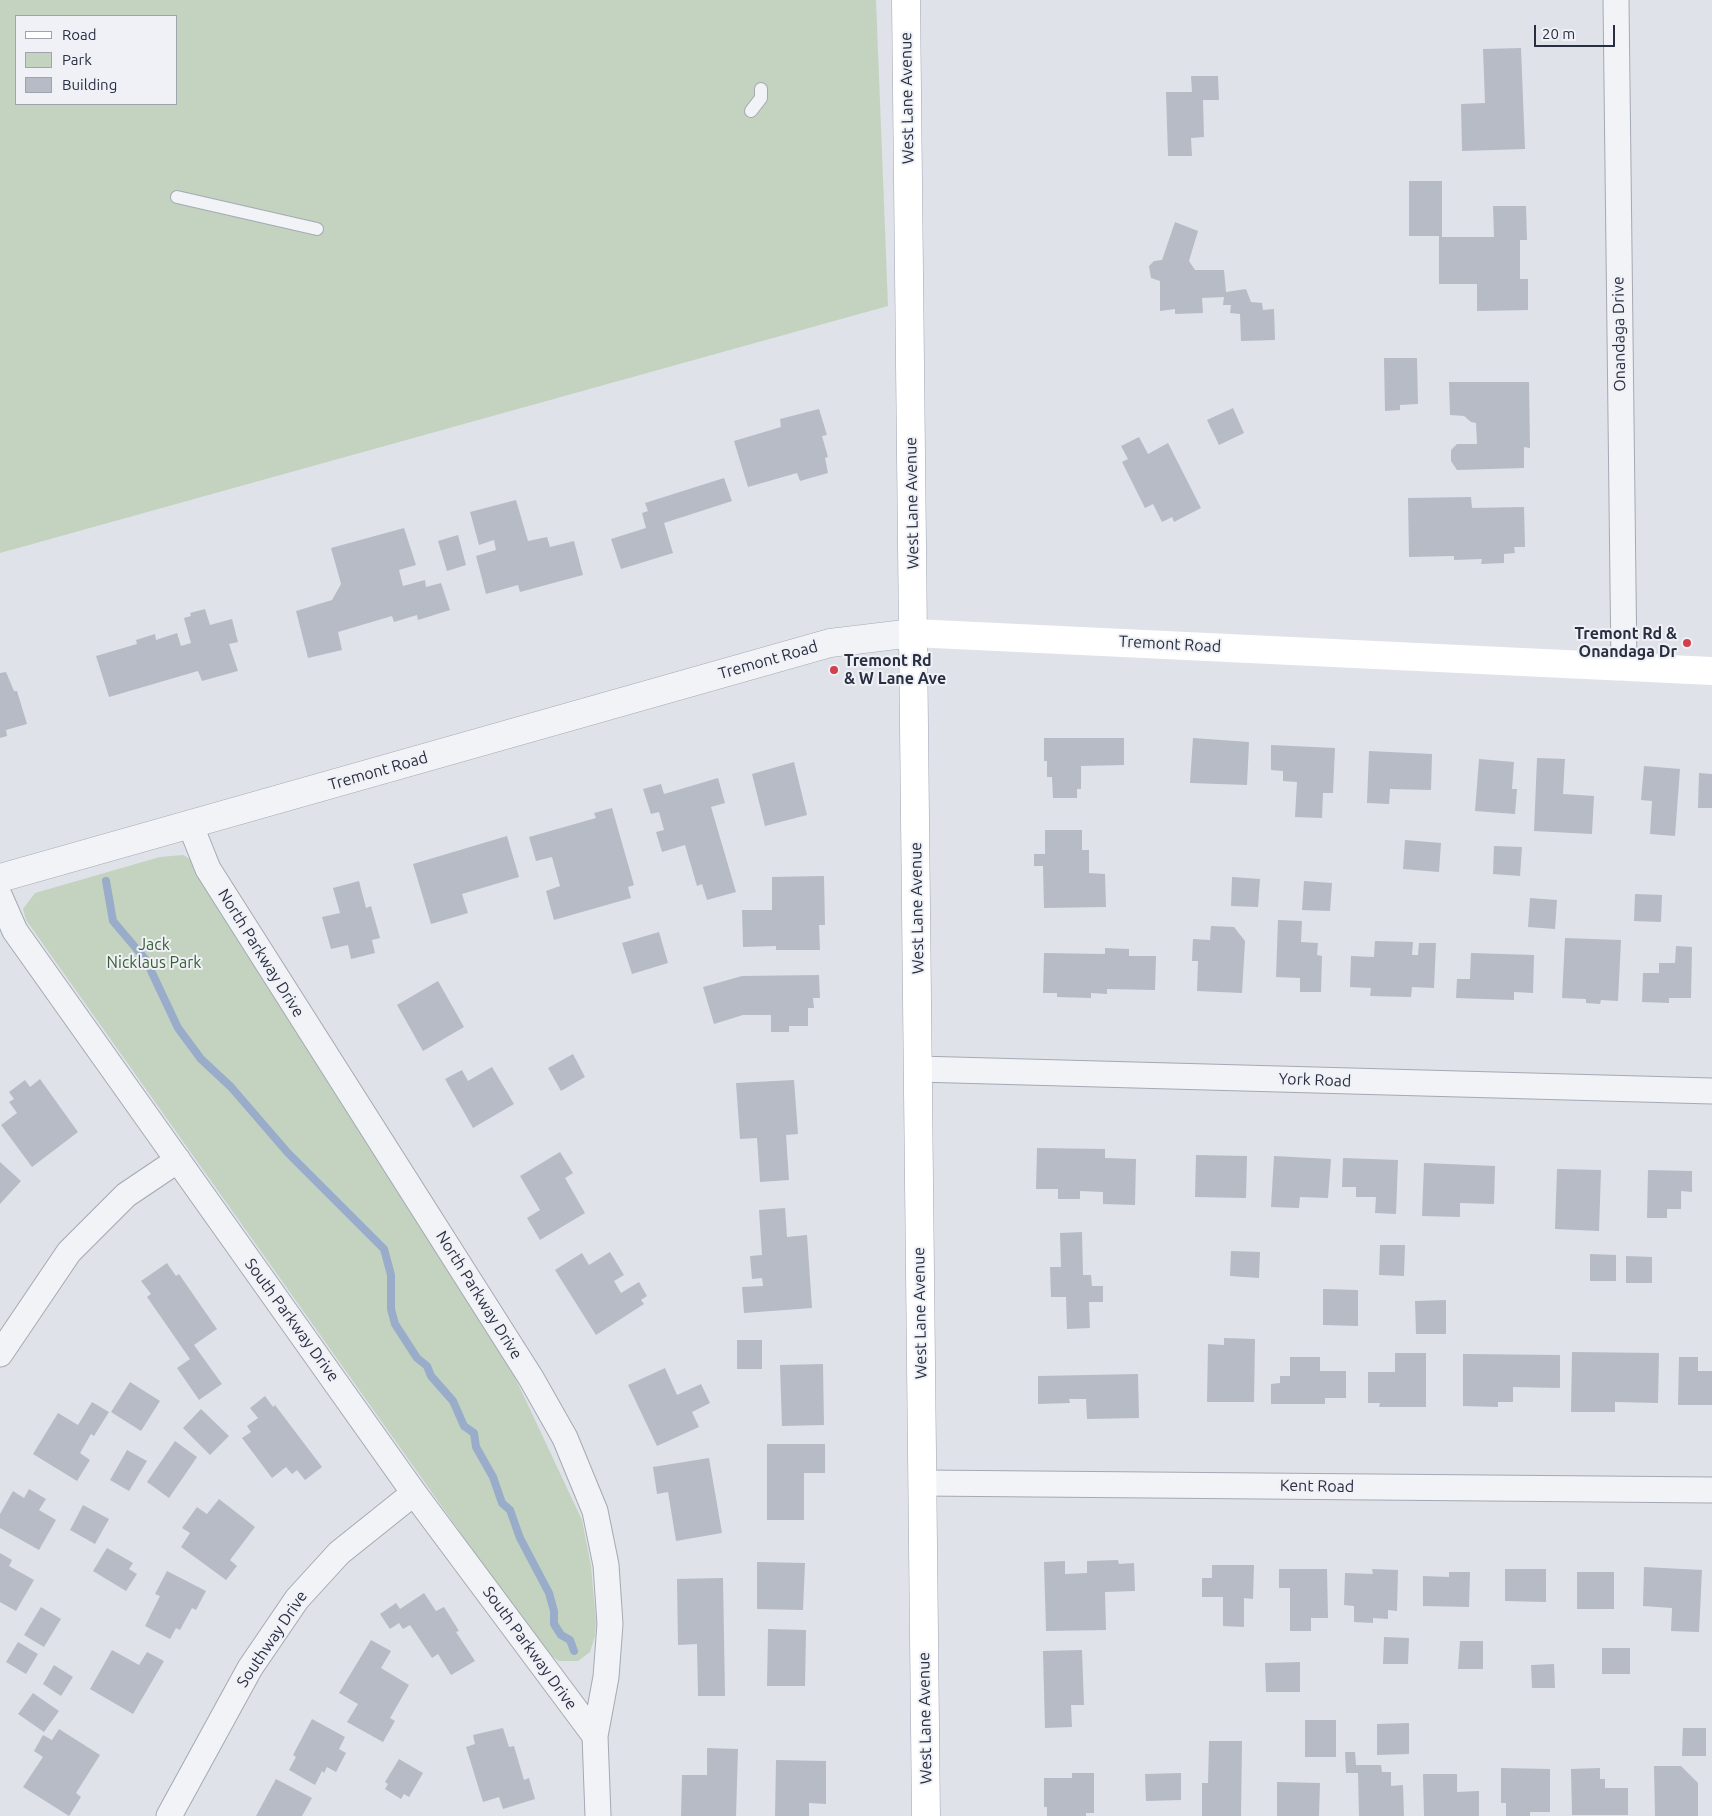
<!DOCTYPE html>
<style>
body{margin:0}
#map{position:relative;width:1712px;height:1816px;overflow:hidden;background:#dfe2e9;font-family:Ubuntu,sans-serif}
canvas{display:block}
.legend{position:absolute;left:15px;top:15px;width:162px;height:90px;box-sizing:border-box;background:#eff1f6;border:1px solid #9fa3ae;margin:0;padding:6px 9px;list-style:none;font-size:15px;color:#282f41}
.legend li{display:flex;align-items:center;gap:10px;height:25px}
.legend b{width:25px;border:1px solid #9fa3ae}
.scale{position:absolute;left:1534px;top:25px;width:81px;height:22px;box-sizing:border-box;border:2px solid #282f41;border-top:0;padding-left:6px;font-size:15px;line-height:18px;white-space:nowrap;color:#282f41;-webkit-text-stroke:4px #eff1f6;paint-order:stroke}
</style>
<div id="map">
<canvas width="1712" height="1816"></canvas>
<ul class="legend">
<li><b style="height:6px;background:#fff"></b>Road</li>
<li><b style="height:14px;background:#c3d3c0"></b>Park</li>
<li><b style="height:14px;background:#b6bbc6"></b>Building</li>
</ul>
<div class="scale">20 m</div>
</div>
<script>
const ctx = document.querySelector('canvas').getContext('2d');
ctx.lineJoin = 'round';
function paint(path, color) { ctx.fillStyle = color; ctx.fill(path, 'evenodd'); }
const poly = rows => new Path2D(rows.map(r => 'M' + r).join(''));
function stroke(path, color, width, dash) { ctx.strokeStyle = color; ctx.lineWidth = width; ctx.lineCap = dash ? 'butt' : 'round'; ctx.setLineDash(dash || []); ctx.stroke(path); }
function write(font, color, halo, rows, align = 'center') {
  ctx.font = font + ' Ubuntu,sans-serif'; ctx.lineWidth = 4; ctx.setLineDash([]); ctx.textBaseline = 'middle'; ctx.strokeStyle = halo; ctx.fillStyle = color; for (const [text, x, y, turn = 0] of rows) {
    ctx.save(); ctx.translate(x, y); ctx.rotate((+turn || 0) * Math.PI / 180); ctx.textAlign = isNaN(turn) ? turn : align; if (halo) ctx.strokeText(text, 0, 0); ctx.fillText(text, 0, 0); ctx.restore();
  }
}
paint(poly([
 [0,0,876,0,888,306,0,553],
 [16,16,176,16,176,104,16,104],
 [183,855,198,864,512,1371,582,1520,591,1566,596,1622,595,1636,590,1652,578,1661,559,1661,545,1652,26,920,23,909,35,893,160,857]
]), '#c3d3c0');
stroke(poly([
 [106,881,113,921,146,960,178,1028,201,1059,231,1087,288,1153,384,1249,391,1275,391,1309,395,1324,417,1358,427,1366,431,1376,453,1401,464,1426,474,1433,476,1447,493,1477,502,1503,510,1510,520,1538,549,1593,554,1611,554,1624,561,1635,570,1640,574,1651]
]), '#99adca', 8);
paint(poly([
 [1521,48,1525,149,1462,151,1461,104,1485,103,1483,49],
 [1191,76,1218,76,1219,100,1203,100,1204,137,1191,138,1192,156,1168,156,1166,92,1192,92],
 [1409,181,1442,181,1442,237,1494,237,1493,206,1526,206,1527,240,1520,240,1520,279,1528,279,1528,310,1477,311,1477,284,1439,284,1439,236,1409,236],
 [1175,222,1198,231,1189,261,1195,270,1224,270,1226,292,1246,289,1251,302,1262,303,1263,310,1274,309,1275,340,1241,341,1240,314,1230,313,1231,305,1223,305,1224,297,1202,298,1203,313,1175,314,1175,309,1160,311,1160,281,1151,278,1149,266,1154,261,1162,260],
 [1384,358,1417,358,1418,404,1400,405,1400,410,1385,411],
 [1449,382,1529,382,1530,448,1524,447,1524,468,1457,470,1451,461,1451,450,1457,444,1477,444,1476,423,1471,422,1464,416,1450,415],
 [1233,408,1244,433,1219,445,1207,420],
 [819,409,827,435,822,436,828,457,825,458,828,473,800,481,797,473,748,487,734,441,781,427,780,419],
 [1139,437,1148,454,1168,443,1201,508,1174,522,1172,517,1162,522,1153,504,1145,508,1122,462,1128,459,1121,446],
 [724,478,732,501,664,523,673,553,621,569,611,539,646,528,642,513,648,511,645,503],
 [1471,497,1472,508,1524,507,1525,547,1514,547,1515,553,1504,554,1504,563,1481,564,1482,559,1454,560,1454,556,1409,557,1408,498],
 [516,500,528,541,547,537,550,547,574,541,583,575,520,592,518,585,486,594,476,556,496,550,494,540,479,545,470,512],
 [404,528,416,565,399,570,403,586,425,580,426,587,441,583,450,610,418,620,417,615,394,622,392,616,338,632,342,650,308,658,296,611,332,600,341,584,331,548],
 [458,535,466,565,447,571,438,541],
 [205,609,210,625,232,619,238,642,229,644,238,671,202,681,198,671,109,697,96,656,137,644,136,640,155,634,156,640,177,633,181,646,191,643,184,618,191,616,190,613],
 [6,672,14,691,17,691,27,724,6,730,7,736,0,738,0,673],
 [1044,738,1124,738,1124,765,1081,766,1081,789,1077,789,1077,798,1053,798,1052,777,1047,777,1047,761,1044,761],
 [1193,738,1249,742,1247,785,1190,783],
 [1271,745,1335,748,1333,793,1323,793,1322,818,1295,817,1297,782,1283,781,1283,771,1271,770],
 [1369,751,1432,754,1431,790,1390,789,1389,804,1367,803],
 [1537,758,1565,759,1563,794,1594,796,1592,834,1534,831],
 [1479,759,1514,762,1512,789,1517,789,1515,814,1475,811],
 [794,762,807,815,765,826,752,774],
 [1644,766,1680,769,1675,836,1650,834,1652,801,1641,800],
 [1699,773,1712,774,1712,808,1698,808],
 [718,778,725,803,711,807,736,892,707,900,702,884,697,886,685,845,662,852,656,832,664,830,659,812,651,814,643,789,661,784,664,794],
 [612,808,634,885,628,887,631,898,554,920,546,891,560,886,552,857,536,861,529,837,596,818,594,813],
 [1045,830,1082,830,1082,850,1089,850,1089,873,1105,874,1106,907,1044,908,1043,866,1034,866,1034,854,1045,854],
 [507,836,519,877,462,894,468,913,431,924,413,864],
 [1405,840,1441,843,1439,872,1403,869],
 [1494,846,1522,847,1520,876,1493,874],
 [824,876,825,925,819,925,820,950,776,950,776,946,743,947,742,910,772,910,772,877],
 [1232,877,1260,879,1258,907,1231,906],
 [359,881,366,908,371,906,380,938,372,940,375,953,351,959,348,945,331,949,322,917,340,913,333,888],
 [1304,881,1332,883,1330,911,1302,910],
 [1635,894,1662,895,1661,922,1634,921],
 [1530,898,1557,900,1555,929,1528,927],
 [1278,920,1302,921,1301,942,1318,943,1317,955,1322,956,1321,992,1300,992,1300,978,1276,977],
 [1211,926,1234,927,1245,941,1242,993,1197,991,1198,961,1192,961,1193,939,1210,940],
 [659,932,668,963,632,974,622,943],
 [1565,938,1621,940,1618,1001,1601,1000,1600,1004,1586,1003,1586,999,1562,998],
 [1375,941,1413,942,1412,955,1418,955,1419,943,1436,943,1434,988,1412,987,1411,997,1370,996,1371,988,1350,987,1351,956,1374,957],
 [1676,946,1692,947,1691,998,1669,998,1669,1003,1642,1002,1643,973,1659,973,1659,963,1675,963],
 [1105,948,1129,949,1129,956,1156,956,1155,990,1107,989,1107,994,1091,993,1091,998,1057,997,1057,993,1043,993,1044,953,1105,954],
 [1471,953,1534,955,1533,993,1514,992,1514,1000,1456,998,1457,979,1470,979],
 [819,975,820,998,813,998,814,1008,808,1008,808,1026,789,1026,789,1032,771,1032,771,1015,743,1015,714,1024,703,987,742,976],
 [438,981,464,1027,423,1051,397,1005],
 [573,1054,585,1077,561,1091,548,1068],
 [492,1067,514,1104,473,1128,445,1079,462,1070,468,1081],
 [40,1079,78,1132,32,1167,1,1125,17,1113,9,1102,14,1099,9,1092,25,1080,30,1087],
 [794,1080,798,1134,786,1135,789,1180,760,1182,757,1138,740,1139,736,1083],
 [1037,1148,1105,1149,1105,1158,1136,1159,1135,1205,1103,1204,1103,1192,1080,1191,1080,1199,1058,1199,1058,1189,1036,1189],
 [560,1152,573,1173,565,1178,585,1213,540,1240,527,1218,540,1210,520,1176],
 [1196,1155,1247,1156,1246,1198,1195,1197],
 [1274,1156,1331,1159,1328,1198,1300,1197,1299,1208,1271,1207],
 [1343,1158,1398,1160,1396,1214,1375,1213,1376,1197,1356,1197,1356,1187,1342,1187],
 [0,1162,21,1181,0,1204],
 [1424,1163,1495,1166,1494,1204,1460,1203,1460,1217,1422,1216],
 [1557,1169,1601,1170,1599,1231,1555,1229],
 [1648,1170,1692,1171,1692,1192,1681,1191,1681,1209,1667,1209,1667,1218,1647,1218],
 [785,1208,787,1237,807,1235,812,1308,744,1313,742,1287,763,1286,762,1278,752,1279,750,1256,762,1255,759,1210],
 [1082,1232,1083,1275,1091,1275,1092,1286,1103,1286,1103,1302,1089,1302,1090,1328,1067,1329,1066,1297,1051,1297,1050,1267,1061,1267,1060,1233],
 [1380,1245,1405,1245,1404,1276,1379,1275],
 [1231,1251,1260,1252,1259,1278,1230,1276],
 [610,1252,624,1275,614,1281,621,1293,639,1282,647,1296,641,1300,644,1304,596,1335,555,1270,582,1253,589,1265],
 [1590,1254,1616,1255,1616,1281,1590,1281],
 [1626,1256,1652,1257,1652,1283,1626,1283],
 [167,1263,176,1276,179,1274,217,1329,194,1345,222,1384,199,1400,177,1368,190,1359,147,1297,151,1294,141,1281],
 [1323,1289,1358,1290,1358,1326,1323,1325],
 [1446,1300,1446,1334,1416,1334,1415,1301],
 [1224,1338,1255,1339,1254,1402,1207,1402,1208,1344,1224,1345],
 [737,1340,762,1340,762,1369,737,1369],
 [1572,1352,1659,1353,1658,1403,1615,1402,1615,1412,1571,1412],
 [1395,1353,1426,1353,1426,1407,1379,1407,1380,1403,1368,1403,1368,1372,1395,1372],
 [1463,1354,1560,1355,1560,1388,1513,1387,1513,1402,1498,1402,1498,1407,1463,1406],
 [1290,1357,1320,1357,1320,1371,1346,1371,1346,1398,1325,1398,1325,1404,1271,1404,1271,1384,1280,1383,1280,1376,1290,1376],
 [1679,1357,1698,1357,1698,1371,1712,1371,1712,1405,1678,1405],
 [823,1364,824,1425,782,1426,780,1365],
 [665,1368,677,1395,701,1384,710,1403,692,1412,699,1427,657,1446,628,1385],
 [1138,1374,1139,1418,1087,1419,1086,1399,1069,1399,1070,1403,1038,1404,1038,1376],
 [130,1382,160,1401,141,1431,111,1412],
 [265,1396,273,1407,275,1405,322,1467,305,1480,297,1470,292,1474,286,1467,272,1478,242,1438,251,1432,247,1426,258,1418,250,1408],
 [92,1402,109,1412,94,1436,91,1434,80,1453,90,1460,77,1481,33,1454,58,1413,78,1425],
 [201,1409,229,1436,210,1455,183,1428],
 [175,1441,197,1457,169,1498,147,1482],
 [767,1444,825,1444,825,1473,804,1473,804,1520,767,1520],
 [127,1450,147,1461,129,1491,110,1480],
 [709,1458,722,1533,676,1541,668,1492,657,1494,653,1467],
 [29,1489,46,1499,39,1510,56,1520,39,1550,0,1528,0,1514,13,1491,24,1498],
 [219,1499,255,1527,230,1560,237,1566,226,1580,181,1547,190,1533,182,1528,197,1507,207,1514],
 [83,1505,109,1519,95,1544,70,1530],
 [107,1548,133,1563,129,1569,137,1574,126,1591,93,1571],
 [0,1553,12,1560,9,1566,34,1580,16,1611,0,1602],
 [1118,1560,1119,1564,1134,1563,1135,1591,1105,1592,1106,1630,1046,1631,1044,1562,1065,1561,1065,1574,1087,1573,1087,1561],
 [757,1562,805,1563,803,1610,757,1609],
 [1212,1565,1254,1565,1253,1599,1244,1598,1244,1627,1223,1626,1223,1597,1202,1597,1202,1578,1212,1578],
 [1644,1567,1702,1570,1699,1632,1671,1631,1672,1608,1643,1606],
 [1279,1569,1327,1569,1328,1618,1311,1618,1311,1631,1290,1631,1290,1588,1279,1588],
 [1372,1569,1398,1570,1397,1611,1388,1610,1388,1619,1373,1618,1373,1623,1354,1622,1354,1606,1344,1605,1345,1573,1373,1574],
 [1505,1569,1546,1569,1546,1602,1505,1601],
 [167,1571,206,1591,196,1610,192,1608,180,1630,176,1628,170,1639,145,1626,160,1596,155,1594],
 [1449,1572,1470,1572,1469,1607,1423,1606,1423,1576,1449,1577],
 [1577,1572,1614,1572,1614,1609,1577,1609],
 [723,1578,725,1696,698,1696,697,1644,678,1645,677,1579],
 [424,1593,436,1611,444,1607,459,1631,456,1632,475,1661,451,1675,438,1654,432,1658,410,1625,403,1629,399,1623,390,1629,380,1614,396,1603,400,1609],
 [41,1607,61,1619,44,1647,24,1635],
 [768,1629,806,1630,805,1686,767,1686],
 [1384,1637,1409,1638,1408,1664,1383,1664],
 [371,1640,391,1651,381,1668,409,1685,390,1718,395,1721,383,1742,347,1722,358,1704,339,1693],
 [1460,1641,1483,1641,1483,1669,1458,1669],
 [18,1642,38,1654,26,1674,6,1662],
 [1602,1648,1630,1648,1630,1674,1602,1674],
 [112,1650,139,1665,147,1652,164,1661,133,1714,90,1689],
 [1082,1650,1084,1705,1071,1705,1072,1727,1045,1728,1043,1651],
 [1300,1662,1300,1692,1266,1692,1265,1663],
 [1554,1664,1555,1688,1532,1688,1531,1665],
 [54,1665,73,1677,61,1696,43,1684],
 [33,1693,59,1711,44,1732,18,1714],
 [312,1719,345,1737,339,1749,346,1753,336,1772,327,1767,324,1773,322,1771,315,1785,289,1770,296,1757,293,1755],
 [1305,1720,1336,1720,1336,1757,1305,1757],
 [1409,1723,1409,1754,1377,1755,1377,1724],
 [503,1728,509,1747,514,1746,524,1780,529,1778,535,1799,503,1809,499,1797,483,1802,466,1747,475,1744,473,1735],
 [1683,1728,1706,1728,1706,1756,1682,1756],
 [59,1729,100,1755,76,1793,81,1797,69,1816,23,1787,43,1757,34,1751,43,1735,52,1740],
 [1209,1741,1242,1741,1241,1816,1202,1816,1202,1783,1208,1783],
 [707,1748,738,1749,736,1816,681,1816,682,1775,707,1775],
 [1345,1752,1355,1752,1356,1765,1381,1765,1382,1772,1391,1772,1391,1786,1403,1785,1404,1816,1359,1816,1358,1773,1346,1773],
 [399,1759,423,1773,409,1797,404,1794,401,1799,385,1789,388,1784,385,1782],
 [776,1760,826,1761,826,1804,809,1803,809,1816,775,1816],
 [1654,1766,1681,1766,1698,1783,1698,1816,1655,1816],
 [1501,1768,1550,1769,1550,1812,1530,1812,1530,1816,1506,1816,1506,1803,1501,1803],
 [1600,1768,1600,1779,1605,1779,1605,1788,1628,1788,1628,1815,1572,1815,1571,1769],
 [1072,1773,1094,1773,1094,1813,1086,1813,1086,1816,1047,1816,1047,1807,1044,1807,1044,1778,1072,1778],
 [1181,1773,1181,1800,1146,1801,1145,1774],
 [1423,1774,1457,1774,1457,1792,1479,1791,1479,1816,1424,1816],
 [276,1779,312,1798,302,1816,256,1816],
 [1277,1782,1320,1783,1319,1816,1277,1816]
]), '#b6bbc6');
const service = poly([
 [751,111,761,98,761,89],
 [177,197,317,229]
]);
const minor = poly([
 [1616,0,1624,667],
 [190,824,208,869,531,1378,565,1438,595,1511,606,1565,610,1624,606,1677,595,1736,598,1816],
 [0,897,15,931,414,1493,595,1736],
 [918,1069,1712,1091],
 [0,1354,69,1252,126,1195,178,1160],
 [923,1483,1712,1490],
 [169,1816,250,1668,297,1599,339,1553,414,1493]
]);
const tertiary = poly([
 [0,878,830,643,913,633]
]);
const primary = poly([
 [906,0,926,1816]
]);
stroke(service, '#a4a9b3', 14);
stroke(minor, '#a4a9b3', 27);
stroke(tertiary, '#a4a9b3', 29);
stroke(primary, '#9ea5b5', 29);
stroke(service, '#f2f3f7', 12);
stroke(minor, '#f2f3f7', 25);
stroke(tertiary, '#f2f3f7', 28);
stroke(poly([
 [913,633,1712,671]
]), '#fff', 28);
stroke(primary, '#fff', 28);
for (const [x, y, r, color] of [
 [1687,643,5,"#d2404b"],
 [834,670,5,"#d2404b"]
]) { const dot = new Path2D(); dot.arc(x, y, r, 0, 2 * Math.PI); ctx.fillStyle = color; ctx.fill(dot); stroke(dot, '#eff1f6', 2); }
write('16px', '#282f41', '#eff1f6', [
 ["West Lane Avenue",907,98,-91],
 ["Onandaga Drive",1619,334,-91],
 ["West Lane Avenue",912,503,-91],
 ["Tremont Road",1170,644,3],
 ["Tremont Road",768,660,-16],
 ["Tremont Road",378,771,-16],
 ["West Lane Avenue",917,908,-91],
 ["North Parkway Drive",261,953,58],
 ["York Road",1315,1080,2],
 ["North Parkway Drive",479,1295,58],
 ["West Lane Avenue",920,1313,-91],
 ["South Parkway Drive",292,1320,54],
 ["Kent Road",1317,1486,1],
 ["Southway Drive",272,1639,-56],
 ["South Parkway Drive",530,1648,54],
 ["West Lane Avenue",925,1718,-91]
]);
write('bold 16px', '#282f41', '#eff1f6', [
 ["Tremont Rd &",1677,634],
 ["Onandaga Dr",1677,652],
 ["Tremont Rd",844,661,"left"],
 ["& W Lane Ave",844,679,"left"]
], 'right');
write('16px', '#395d34', '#eff1f6', [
 ["Jack",154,945],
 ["Nicklaus Park",154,963]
]);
</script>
